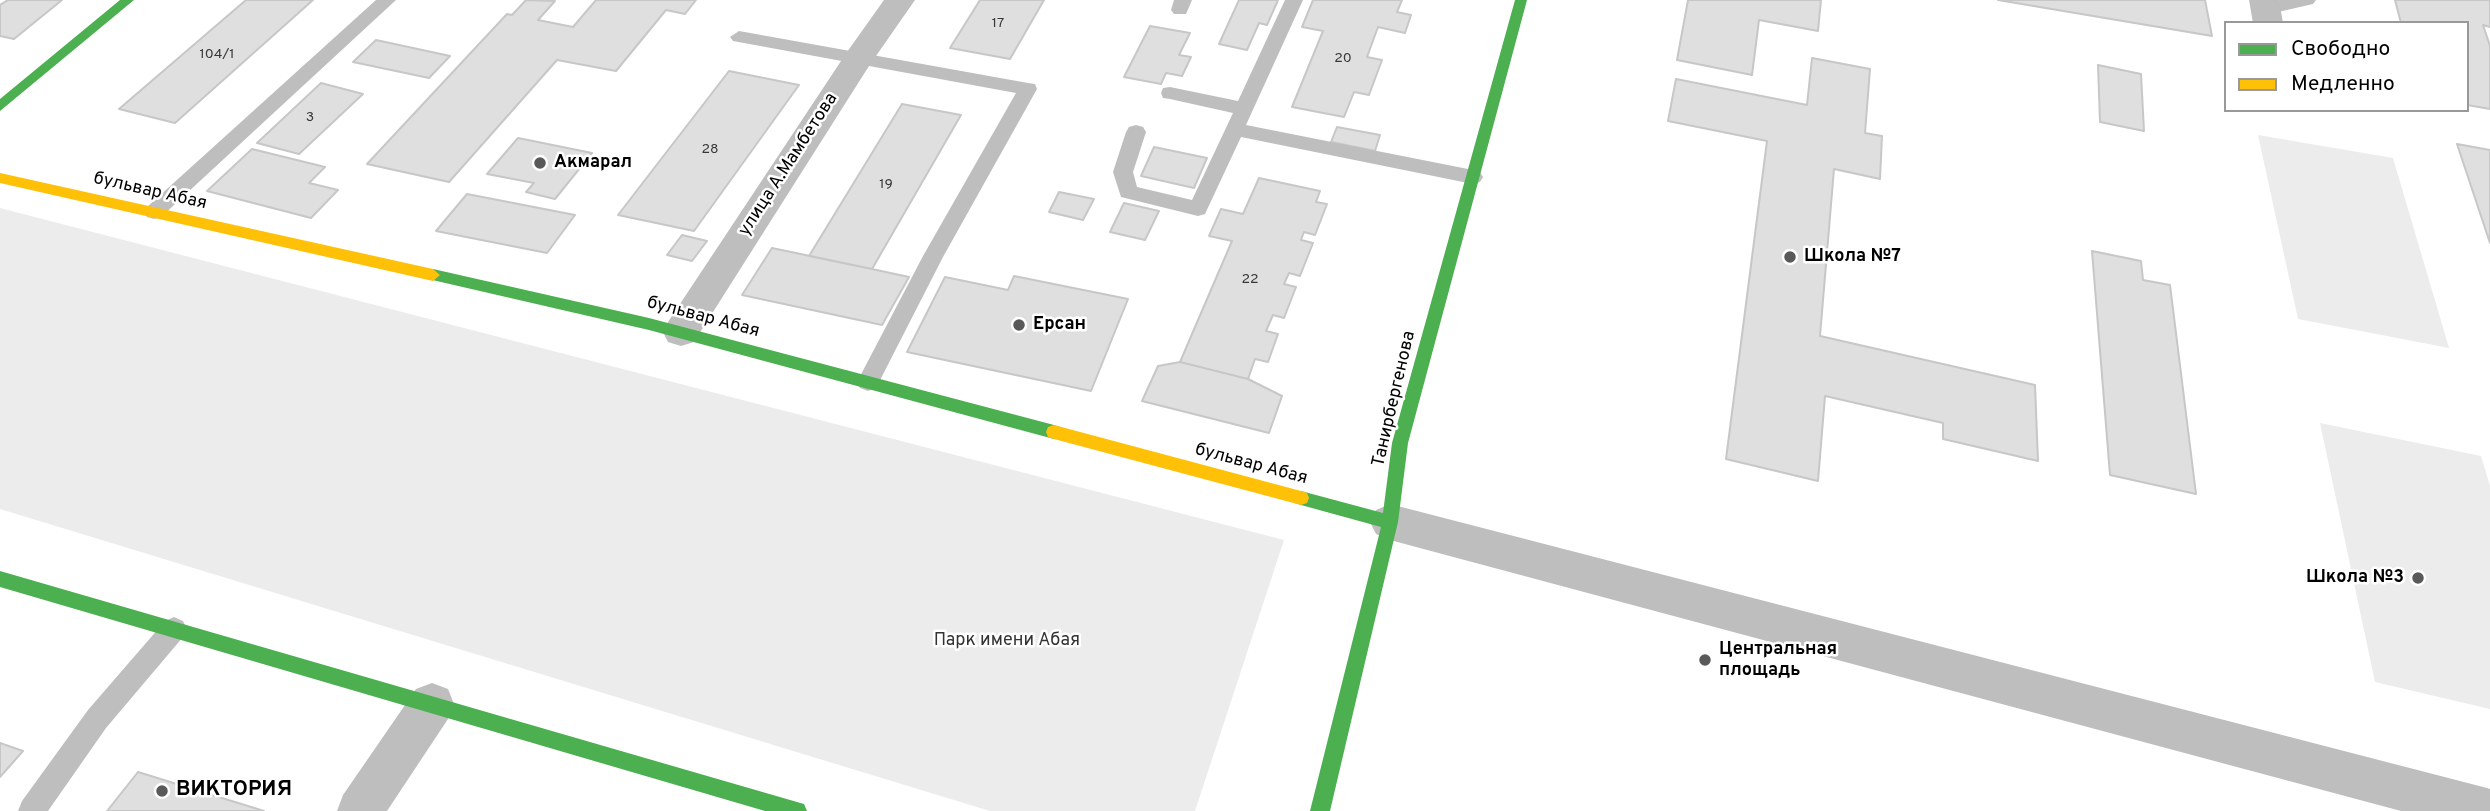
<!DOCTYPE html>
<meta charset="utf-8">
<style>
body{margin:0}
#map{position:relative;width:2490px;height:811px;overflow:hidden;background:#fff;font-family:Overpass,sans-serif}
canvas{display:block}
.legend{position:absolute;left:2224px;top:21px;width:245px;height:91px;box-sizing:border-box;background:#fff;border:2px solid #999;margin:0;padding:9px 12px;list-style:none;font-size:21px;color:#000}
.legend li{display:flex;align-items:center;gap:14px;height:35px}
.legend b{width:35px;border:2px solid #999}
</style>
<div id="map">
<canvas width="2490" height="811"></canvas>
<ul class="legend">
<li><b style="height:9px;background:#4caf50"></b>Свободно</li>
<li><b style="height:9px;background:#ffc107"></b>Медленно</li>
</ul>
</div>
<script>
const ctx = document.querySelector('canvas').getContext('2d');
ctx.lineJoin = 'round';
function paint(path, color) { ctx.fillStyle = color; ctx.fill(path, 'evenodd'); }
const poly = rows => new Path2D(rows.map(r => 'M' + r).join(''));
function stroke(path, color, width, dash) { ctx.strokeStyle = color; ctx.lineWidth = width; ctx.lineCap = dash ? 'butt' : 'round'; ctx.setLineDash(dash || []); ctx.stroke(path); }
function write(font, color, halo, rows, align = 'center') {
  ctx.font = font + ' Overpass,sans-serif'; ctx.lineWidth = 5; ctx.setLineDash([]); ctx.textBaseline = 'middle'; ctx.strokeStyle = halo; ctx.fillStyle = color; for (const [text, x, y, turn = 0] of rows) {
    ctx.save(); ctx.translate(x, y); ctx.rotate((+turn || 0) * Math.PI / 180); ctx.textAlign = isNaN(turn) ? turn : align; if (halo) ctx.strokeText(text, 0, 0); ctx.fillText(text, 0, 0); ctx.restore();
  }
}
paint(poly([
 [2258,135,2393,158,2449,348,2298,319],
 [0,208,1284,540,1195,811,990,811,0,509],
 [2320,423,2481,456,2490,486,2490,709,2375,682]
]), '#ececec');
const building = poly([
 [8,0,62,0,14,39,0,36,0,5,8,0],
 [246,0,313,0,175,123,119,109,246,0],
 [526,0,555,1,538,20,573,27,596,0,696,0,685,14,666,10,616,71,557,60,449,182,367,164,507,14,512,15,526,0],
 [980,0,1044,0,1010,59,950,48,980,0],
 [1239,0,1278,0,1267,25,1259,23,1247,50,1219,44,1239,0],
 [1313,0,1402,0,1397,12,1411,15,1405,33,1378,27,1367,57,1382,60,1369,95,1354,92,1344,117,1292,107,1323,31,1302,27,1313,0],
 [1688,0,1821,0,1818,31,1759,20,1752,75,1677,60,1688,0],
 [1998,0,2205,0,2212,36,1998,0],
 [2395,0,2490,0,2490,27,2483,25,2490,46,2490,109,2467,105,2467,23,2401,23,2395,0],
 [1150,26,1190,33,1179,55,1191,57,1182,76,1166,73,1161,84,1124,77,1150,26],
 [376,40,450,56,429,78,353,62,376,40],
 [1812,58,1870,69,1865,133,1882,136,1880,179,1834,169,1820,336,2035,385,2038,461,1943,439,1943,423,1825,396,1818,481,1726,459,1767,141,1668,121,1676,79,1807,105,1812,58],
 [2098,65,2141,74,2144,131,2100,122,2098,65],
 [729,71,799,85,694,231,618,215,729,71],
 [321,83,363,94,299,154,257,143,321,83],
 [902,104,961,115,872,269,809,256,902,104],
 [1337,127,1380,135,1375,151,1331,142,1337,127],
 [518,138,592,153,555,199,526,192,534,183,487,174,518,138],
 [2457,144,2490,150,2490,243,2457,144],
 [1154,147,1207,158,1194,188,1141,176,1154,147],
 [252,149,325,167,309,183,338,190,311,218,207,191,252,149],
 [1259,178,1320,191,1316,202,1327,204,1315,235,1304,232,1301,240,1313,243,1300,276,1289,273,1284,284,1296,287,1284,318,1273,315,1266,331,1278,334,1268,362,1255,359,1248,379,1180,362,1232,241,1209,236,1221,209,1243,214,1259,178],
 [1059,192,1094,199,1083,220,1049,212,1059,192],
 [467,194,575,215,547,253,436,231,467,194],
 [1124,203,1159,211,1145,240,1110,232,1124,203],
 [682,235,707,241,692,261,667,255,682,235],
 [772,248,872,269,909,277,882,325,742,295,772,248],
 [2092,251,2141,261,2143,280,2170,285,2196,494,2110,475,2092,251],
 [1014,276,1128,299,1091,391,907,352,945,277,1008,290,1014,276],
 [1180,362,1248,379,1282,396,1269,433,1142,401,1158,366,1180,362],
 [0,743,23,751,0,777,0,743],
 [138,772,264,811,107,811,138,772]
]);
paint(building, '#dfdfdf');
stroke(building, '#c7c7c7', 2);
paint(poly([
 [376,0,396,0,161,217,154,219,147,217,144,212,147,207,376,0],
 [1174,0,1192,0,1186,14,1174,14,1171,10,1174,0],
 [1285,0,1303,0,1246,125,1473,170,1480,172,1483,177,1480,182,1473,184,1241,137,1205,214,1198,216,1121,197,1113,172,1126,132,1129,127,1136,125,1143,127,1146,132,1133,172,1137,187,1192,200,1233,113,1170,99,1163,98,1161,93,1163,88,1170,87,1238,101,1285,0],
 [2280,0,2316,0,2313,4,2265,15,2256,9,2259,5,2280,0],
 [739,31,1028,83,1035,84,1037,89,943,257,876,388,868,391,860,388,857,382,923,256,1016,93,733,41,730,37,739,31],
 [174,617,183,621,187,629,183,637,106,728,48,811,18,811,22,801,88,710,165,621,174,617]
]), '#bebebe');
paint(poly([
 [884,0,915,0,869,66,694,342,681,346,668,342,663,332,668,322,847,52,884,0],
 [2249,0,2279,0,2283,23,2253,23,2249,0],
 [1390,504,2487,788,2490,789,2490,811,2401,811,1390,540,1376,534,1370,522,1376,510,1390,504],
 [432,683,448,689,454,704,448,719,387,811,337,811,343,795,416,689,432,683]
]), '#bebebe');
paint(poly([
 [120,0,134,0,0,111,0,99,120,0],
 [1515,0,1527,0,1408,443,1398,522,1330,811,1310,811,1381,527,1301,505,1295,503,1293,498,1295,493,1301,491,1383,513,1392,443,1515,0],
 [433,269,649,318,1054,425,1060,427,1062,432,1060,437,1054,439,649,330,428,279,426,275,433,269],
 [0,571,797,802,804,804,807,811,765,811,0,587,0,571]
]), '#4caf50');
paint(poly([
 [0,173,433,269,440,275,433,281,0,183,0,173],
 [1054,425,1301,491,1307,493,1309,498,1307,503,1301,505,1054,439,1048,437,1046,432,1048,427,1054,425]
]), '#ffc107');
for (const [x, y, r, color] of [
 [540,163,7,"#595959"],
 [1790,257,7,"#595959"],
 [1019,325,7,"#595959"],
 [2418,578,7,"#595959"],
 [1705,660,7,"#595959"],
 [162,791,7,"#595959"]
]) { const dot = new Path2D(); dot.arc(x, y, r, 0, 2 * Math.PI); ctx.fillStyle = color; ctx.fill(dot); stroke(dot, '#fff', 2.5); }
write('14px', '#383838', null, [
 ["17",998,24],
 ["104/1",217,55],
 ["20",1343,59],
 ["3",310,118],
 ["28",710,150],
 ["19",886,185],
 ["22",1250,280]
]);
write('bold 18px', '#000', '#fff', [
 ["Акмарал",554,163],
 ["Школа №7",1804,257],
 ["Ерсан",1033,325],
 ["Школа №3",2404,578,"right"],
 ["Центральная",1719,650],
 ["площадь",1719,671]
], 'left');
write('18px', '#000', '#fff', [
 ["улица А.Мамбетова",789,165,-57],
 ["бульвар Абая",150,192,13],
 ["бульвар Абая",703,318,15],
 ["Танирбергенова",1395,399,-77],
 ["бульвар Абая",1251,465,15]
]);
write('18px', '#333', '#fff', [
 ["Парк имени Абая",1007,641]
]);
write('bold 21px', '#000', '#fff', [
 ["ВИКТОРИЯ",176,791]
], 'left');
</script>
